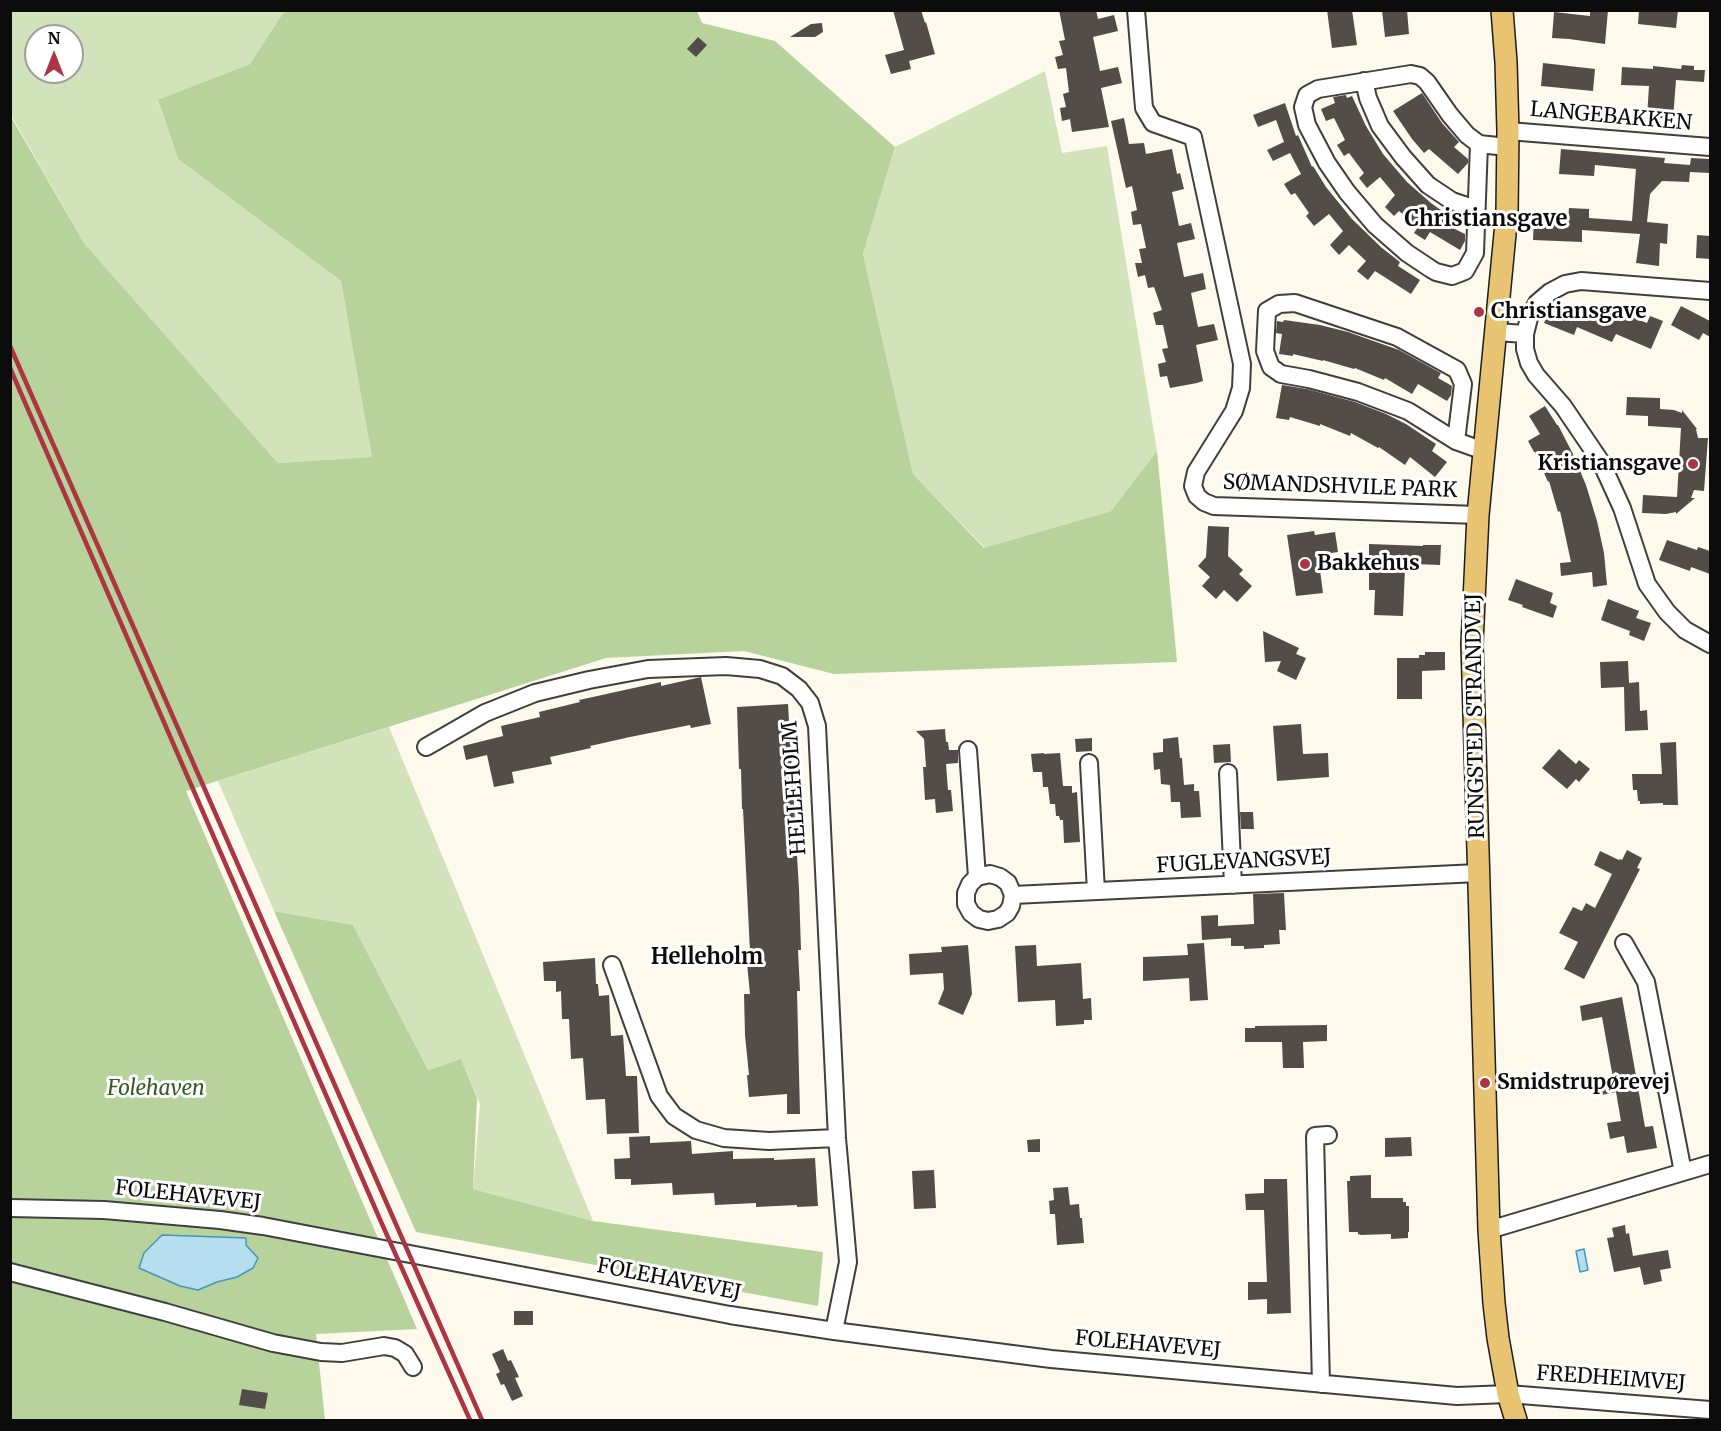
<!DOCTYPE html>
<meta charset="utf-8">
<style>
body{margin:0}
#map{position:relative;width:1721px;height:1431px;overflow:hidden;background:#fdf9ed;font-family:Merriweather,serif}
canvas{display:block}
.frame{position:absolute;inset:0;border:12px solid #0c0c0c;pointer-events:none}
.north{position:absolute;left:24px;top:24px;width:60px;height:60px;box-sizing:border-box;background:#fff;border:2px solid #9e9e9e;border-radius:50%;rotate:0deg;font-size:16px;font-weight:700;line-height:24px;text-align:center;color:#0c0c0c}
.north::after{content:'';display:block;margin:auto;width:21px;height:27px;background:#ab3543;clip-path:polygon(50% 0,100% 100%,50% 72%,0 100%)}
</style>
<div id="map">
<canvas width="1721" height="1431"></canvas>
<div class="frame"></div>
<div class="north">N</div>
</div>
<script>
const ctx = document.querySelector('canvas').getContext('2d');
ctx.lineJoin = 'round';
function paint(path, color) { ctx.fillStyle = color; ctx.fill(path, 'evenodd'); }
const poly = rows => new Path2D(rows.map(r => 'M' + r).join(''));
function stroke(path, color, width, dash) { ctx.strokeStyle = color; ctx.lineWidth = width; ctx.lineCap = dash ? 'butt' : 'round'; ctx.setLineDash(dash || []); ctx.stroke(path); }
function write(font, color, halo, rows, align = 'center') {
  ctx.font = font + ' Merriweather,serif'; ctx.lineWidth = 6; ctx.setLineDash([]); ctx.textBaseline = 'middle'; ctx.strokeStyle = halo; ctx.fillStyle = color; for (const [text, x, y, turn = 0] of rows) {
    ctx.save(); ctx.translate(x, y); ctx.rotate((+turn || 0) * Math.PI / 180); ctx.textAlign = isNaN(turn) ? turn : align; if (halo) ctx.strokeText(text, 0, 0); ctx.fillText(text, 0, 0); ctx.restore();
  }
}
paint(poly([
 [10,11,287,11,282,16,250,64,158,101,178,159,341,281,373,457,278,463,84,243,11,115],
 [36,36,72,36,72,72,36,72],
 [1045,71,1062,153,1107,146,1157,451,1111,511,985,548,913,474,863,254,895,147],
 [389,727,593,1221,473,1189,480,1104,461,1059,428,1070,353,925,274,911,218,781]
]), '#d2e3bb');
paint(poly([
 [287,11,697,11,702,23,775,41,895,147,863,254,913,474,984,548,1111,511,1157,451,1177,662,834,674,744,651,606,658,186,791,417,1329,316,1334,325,1420,11,1420,10,115,84,243,278,463,372,457,341,281,178,159,158,100,250,64,282,15],
 [162,1235,245,1238,246,1245,217,1282,198,1290,180,1286,139,1267],
 [274,911,353,925,428,1070,461,1059,477,1098,473,1189,593,1221,823,1252,818,1306,416,1232]
]), '#b8d29c');
const water = poly([
 [162,1235,246,1238,246,1245,258,1258,253,1268,237,1277,217,1282,198,1290,180,1286,139,1268,144,1253,162,1235],
 [1584,1249,1588,1270,1580,1272,1576,1251,1584,1249]
]);
paint(water, '#b7deee');
stroke(water, '#4796bc', 1.5);
paint(poly([
 [893,10,921,10,925,23,926,22,935,54,909,61,911,69,891,74,885,55,904,50],
 [1059,10,1096,10,1098,19,1114,15,1118,31,1093,37,1100,71,1118,67,1122,83,1101,88,1109,127,1072,132,1070,119,1062,121,1060,108,1066,107,1063,94,1069,92,1066,68,1058,69,1055,57,1063,55,1059,41,1065,40],
 [1327,10,1352,10,1357,45,1332,48],
 [1382,10,1407,10,1409,34,1385,37],
 [1590,10,1608,10,1605,44,1569,39,1552,38,1554,12,1590,16],
 [1639,10,1678,10,1676,28,1638,24],
 [822,23,823,32,815,37,790,37,811,24],
 [698,37,707,45,696,57,687,49],
 [1543,63,1595,69,1593,91,1541,86],
 [1682,65,1694,66,1694,70,1705,70,1704,82,1676,80,1673,119,1647,117,1649,86,1621,85,1622,67,1653,69,1653,66,1681,69],
 [1422,93,1442,123,1459,142,1454,147,1468,159,1468,163,1458,174,1429,149,1424,153,1412,139,1393,111],
 [1346,95,1347,98,1352,96,1366,126,1383,154,1407,182,1431,203,1456,221,1451,227,1465,234,1465,241,1460,250,1430,232,1425,240,1414,233,1418,227,1399,211,1394,216,1385,207,1395,195,1380,177,1367,188,1359,178,1364,173,1349,153,1344,156,1337,145,1345,140,1334,118,1326,121,1321,109,1335,103,1333,97],
 [1285,103,1296,136,1298,135,1312,167,1313,166,1326,187,1352,219,1382,248,1400,262,1398,266,1420,280,1411,294,1375,271,1368,280,1357,271,1366,261,1349,245,1339,255,1330,245,1343,231,1329,214,1314,226,1306,216,1309,213,1295,193,1291,195,1284,184,1301,174,1290,153,1273,161,1267,150,1284,142,1276,120,1258,127,1253,115],
 [1124,118,1129,144,1144,143,1146,154,1172,149,1177,174,1180,173,1184,189,1172,192,1179,226,1191,223,1195,239,1177,243,1184,277,1203,273,1206,289,1191,293,1198,327,1214,324,1218,340,1196,345,1203,381,1197,383,1170,388,1167,376,1160,377,1158,364,1166,362,1162,349,1168,348,1163,325,1156,325,1153,313,1162,310,1154,287,1148,288,1145,275,1138,277,1135,263,1142,263,1139,249,1146,248,1141,224,1133,225,1131,212,1137,210,1132,186,1126,188,1111,121],
 [1561,149,1665,158,1664,163,1690,165,1691,158,1710,159,1710,173,1690,172,1689,182,1662,181,1650,194,1647,222,1668,224,1667,244,1660,243,1659,266,1636,263,1640,234,1582,230,1582,242,1533,240,1534,218,1568,219,1569,208,1589,209,1589,218,1632,221,1636,169,1595,165,1594,176,1559,174],
 [1697,235,1710,236,1710,259,1696,258],
 [1553,303,1582,315,1585,307,1591,310,1593,306,1596,307,1598,304,1647,323,1650,316,1663,321,1651,349,1616,334,1612,342,1577,327,1574,335,1544,323],
 [1681,306,1710,321,1710,337,1703,333,1699,340,1671,325],
 [1284,320,1320,325,1348,332,1399,350,1441,373,1438,378,1452,386,1451,395,1447,401,1418,384,1412,394,1385,378,1384,380,1355,368,1354,369,1323,360,1323,361,1293,354,1293,356,1279,354,1282,334,1276,333,1277,321,1283,322],
 [1282,385,1307,389,1355,402,1386,414,1406,424,1436,444,1432,451,1447,462,1435,477,1410,457,1405,465,1379,447,1378,448,1351,433,1350,436,1320,424,1320,426,1290,417,1289,420,1276,418],
 [1627,397,1660,398,1660,409,1674,410,1682,413,1682,410,1697,429,1696,429,1698,438,1708,438,1704,491,1694,490,1691,498,1695,498,1676,514,1676,512,1666,514,1642,513,1643,495,1677,497,1681,428,1648,426,1648,416,1626,415],
 [1545,406,1557,425,1558,425,1573,454,1586,485,1597,521,1604,553,1607,585,1593,587,1592,572,1561,576,1560,563,1571,562,1560,511,1558,512,1549,481,1548,482,1535,452,1534,452,1528,441,1540,434,1529,416],
 [1208,526,1229,527,1228,556,1243,570,1239,574,1252,586,1237,602,1224,590,1216,599,1202,586,1210,577,1198,566,1206,557],
 [1314,531,1315,535,1335,532,1338,552,1318,555,1323,593,1296,596,1287,535],
 [1667,540,1697,550,1698,547,1710,551,1710,574,1691,567,1690,571,1659,560],
 [1369,544,1423,546,1423,545,1441,545,1440,565,1414,564,1414,568,1405,568,1403,616,1374,615,1375,590,1369,590],
 [1516,579,1553,593,1550,603,1557,606,1553,618,1522,607,1523,605,1508,600],
 [1608,599,1639,611,1636,618,1651,623,1644,641,1629,635,1630,631,1601,620],
 [1263,631,1299,648,1296,654,1306,658,1296,680,1277,671,1281,661,1265,662],
 [1425,652,1445,652,1445,670,1422,671,1422,699,1397,699,1397,658,1419,658,1419,655,1425,655],
 [1628,661,1629,683,1639,682,1640,711,1647,710,1648,730,1625,731,1624,687,1601,688,1600,662],
 [701,677,711,724,691,728,690,725,630,737,590,746,591,748,550,757,552,764,512,772,514,783,494,787,487,755,466,760,463,746,503,736,501,726,540,717,539,712,580,702,579,700,661,682,661,686],
 [788,704,799,889,801,950,798,950,800,991,797,991,800,1114,787,1114,787,1094,749,1097,747,1075,749,1075,745,1035,744,994,750,994,746,953,750,952,743,809,742,809,741,769,739,769,737,707],
 [1301,724,1303,754,1328,753,1329,777,1277,781,1273,726],
 [945,729,946,742,948,742,949,750,958,750,958,763,946,764,948,790,951,790,953,811,936,813,935,799,925,800,923,767,926,767,924,739,916,731],
 [1178,737,1180,758,1182,758,1184,785,1194,784,1194,791,1199,791,1201,817,1181,818,1180,802,1171,802,1170,785,1161,784,1160,769,1154,770,1153,753,1163,752,1163,739],
 [1092,738,1092,751,1076,752,1075,739],
 [1676,742,1678,805,1663,805,1663,803,1640,804,1640,801,1638,801,1637,790,1633,790,1632,774,1662,774,1660,743],
 [1230,744,1231,762,1214,763,1213,745],
 [1559,749,1576,764,1579,760,1590,769,1579,782,1576,779,1567,789,1542,768],
 [1044,753,1044,754,1060,753,1063,786,1072,786,1072,793,1077,792,1080,842,1064,843,1063,820,1060,820,1059,816,1056,816,1055,804,1050,804,1048,787,1043,787,1042,772,1033,772,1031,754],
 [1240,812,1253,812,1254,829,1241,829],
 [1627,850,1642,858,1637,868,1640,869,1584,979,1564,969,1578,942,1559,933,1573,907,1582,911,1586,903,1595,908,1612,874,1594,865,1600,851,1619,860,1620,859,1622,860],
 [1284,893,1286,930,1279,930,1280,944,1264,945,1264,948,1244,949,1244,946,1231,946,1231,938,1202,940,1201,916,1218,915,1218,926,1254,924,1253,894],
 [1204,943,1208,1000,1190,1001,1189,978,1143,981,1143,957,1188,955,1187,944],
 [968,945,972,994,963,1015,938,1004,944,989,943,973,910,975,909,954,942,952,941,947],
 [1036,945,1037,966,1081,963,1083,999,1091,998,1092,1020,1084,1020,1084,1024,1056,1026,1055,1000,1018,1002,1015,946],
 [595,958,596,984,598,984,599,996,609,995,611,1036,623,1035,626,1076,637,1076,639,1133,607,1134,605,1099,586,1100,583,1058,571,1059,569,1019,562,1019,561,991,556,992,556,981,544,981,543,962],
 [1622,997,1645,1127,1653,1126,1657,1148,1627,1153,1624,1136,1610,1139,1607,1123,1621,1121,1616,1092,1596,1096,1593,1081,1613,1078,1602,1017,1582,1021,1580,1006],
 [1327,1025,1327,1041,1303,1042,1304,1068,1283,1068,1282,1042,1245,1042,1245,1028,1255,1028,1255,1026],
 [650,1136,650,1143,691,1141,692,1154,733,1151,733,1159,774,1158,774,1160,815,1158,818,1206,797,1207,797,1205,756,1207,756,1203,715,1205,714,1193,673,1195,672,1183,631,1185,631,1179,615,1179,614,1159,630,1158,629,1137],
 [1411,1137,1412,1156,1385,1157,1385,1138],
 [1040,1139,1040,1152,1028,1152,1027,1140],
 [934,1170,936,1208,914,1209,912,1171],
 [1371,1175,1371,1198,1403,1198,1403,1202,1406,1202,1406,1206,1409,1206,1409,1232,1408,1232,1408,1238,1391,1239,1391,1234,1361,1235,1358,1234,1358,1232,1349,1232,1347,1181,1350,1181,1350,1176],
 [1264,1179,1287,1179,1291,1313,1267,1314,1267,1299,1248,1300,1248,1282,1267,1282,1264,1210,1246,1210,1245,1194,1264,1193],
 [1068,1187,1070,1205,1079,1204,1080,1218,1082,1218,1084,1243,1057,1245,1055,1214,1050,1214,1049,1201,1054,1200,1053,1188],
 [1625,1225,1626,1234,1629,1233,1633,1256,1668,1250,1671,1268,1660,1270,1662,1281,1644,1285,1640,1267,1614,1272,1607,1238,1614,1237,1612,1228],
 [514,1311,533,1311,533,1325,514,1325],
 [503,1349,508,1361,511,1360,519,1377,515,1378,523,1396,512,1401,504,1384,501,1385,496,1374,500,1372,492,1354],
 [242,1389,268,1393,265,1409,239,1405]
]), '#534d4a');
const minor = poly([
 [1136,10,1144,108,1153,123,1193,137,1242,364,1241,388,1234,411,1196,472,1193,486,1197,496,1204,502,1214,506,1478,515],
 [1364,81,1368,98,1380,126,1403,157,1428,185,1452,201,1476,209],
 [1508,131,1710,147],
 [1479,144,1475,253,1465,271,1452,276,1436,272,1431,269,1407,253,1375,225,1347,192,1327,163,1307,125,1303,107,1307,95,1318,89,1411,74,1420,76,1427,82,1450,115,1467,135,1479,144,1507,147],
 [1710,291,1581,281,1565,284,1550,292,1537,303,1529,318,1525,334,1525,349,1529,363,1536,375,1563,406,1601,462,1622,508,1647,584,1667,612,1685,630,1710,644],
 [1496,332,1525,334],
 [1456,441,1463,384,1457,370,1397,337,1295,303,1279,304,1267,311,1265,351,1271,367,1281,374,1309,379,1358,392,1408,411,1456,441,1484,451],
 [426,747,485,713,535,693,589,680,648,669,726,666,760,669,782,676,799,689,810,703,817,726,837,1138,848,1262,834,1331],
 [968,750,977,877],
 [1089,763,1096,891],
 [1228,773,1233,885],
 [1013,895,1008,883,1000,877,990,874,977,877,970,884,966,893,966,904,971,913,979,919,988,921,998,919,1007,913,1011,906,1013,895,1478,873],
 [1624,943,1646,982,1683,1172],
 [612,965,659,1096,674,1116,696,1130,724,1138,769,1141,837,1138],
 [10,1208,104,1210,220,1220,263,1226,730,1315,834,1331,1051,1359,1457,1396,1508,1394,1710,1410],
 [1489,1230,1710,1164],
 [10,1272,165,1312,273,1343,321,1352,342,1353,384,1346,395,1348,405,1354,413,1367],
 [1321,1384,1315,1136,1328,1135]
]);
const major = poly([
 [1502,10,1506,62,1508,131,1507,213,1478,515,1472,644,1489,1230,1494,1303,1498,1338,1508,1394,1516,1420]
]);
stroke(minor, '#3f3f3f', 20);
stroke(major, '#1d1d1d', 24);
stroke(minor, '#fff', 16);
stroke(major, '#e8c372', 21);
stroke(poly([
 [10,346,482,1420],
 [10,368,382,1224,470,1420]
]), '#ab3543', 4.5);
for (const [x, y, r, color] of [
 [1479,312,6,"#ab3543"],
 [1693,464,6,"#ab3543"],
 [1305,564,6,"#ab3543"],
 [1485,1083,6,"#ab3543"]
]) { const dot = new Path2D(); dot.arc(x, y, r, 0, 2 * Math.PI); ctx.fillStyle = color; ctx.fill(dot); stroke(dot, '#fff', 2); }
write('21px', '#0c0c0c', '#fff', [
 ["LANGEBAKKEN",1611,117,5],
 ["SØMANDSHVILE PARK",1340,487,2],
 ["RUNGSTED STRANDVEJ",1476,716,-91],
 ["HELLEHOLM",795,788,-94],
 ["FUGLEVANGSVEJ",1244,862,-3],
 ["FOLEHAVEVEJ",188,1196,6],
 ["FOLEHAVEVEJ",669,1280,11],
 ["FOLEHAVEVEJ",1148,1345,5],
 ["FREDHEIMVEJ",1611,1379,4]
]);
write('bold 21px', '#0c0c0c', '#fff', [
 ["Christiansgave",1491,312],
 ["Kristiansgave",1681,464,"right"],
 ["Bakkehus",1317,564],
 ["Smidstrupørevej",1497,1083]
], 'left');
write('italic 21px', '#345b24', '#fff', [
 ["Folehaven",156,1089]
]);
write('bold 22px', '#0c0c0c', '#fff', [
 ["Christiansgave",1486,220],
 ["Helleholm",707,958]
]);
</script>
